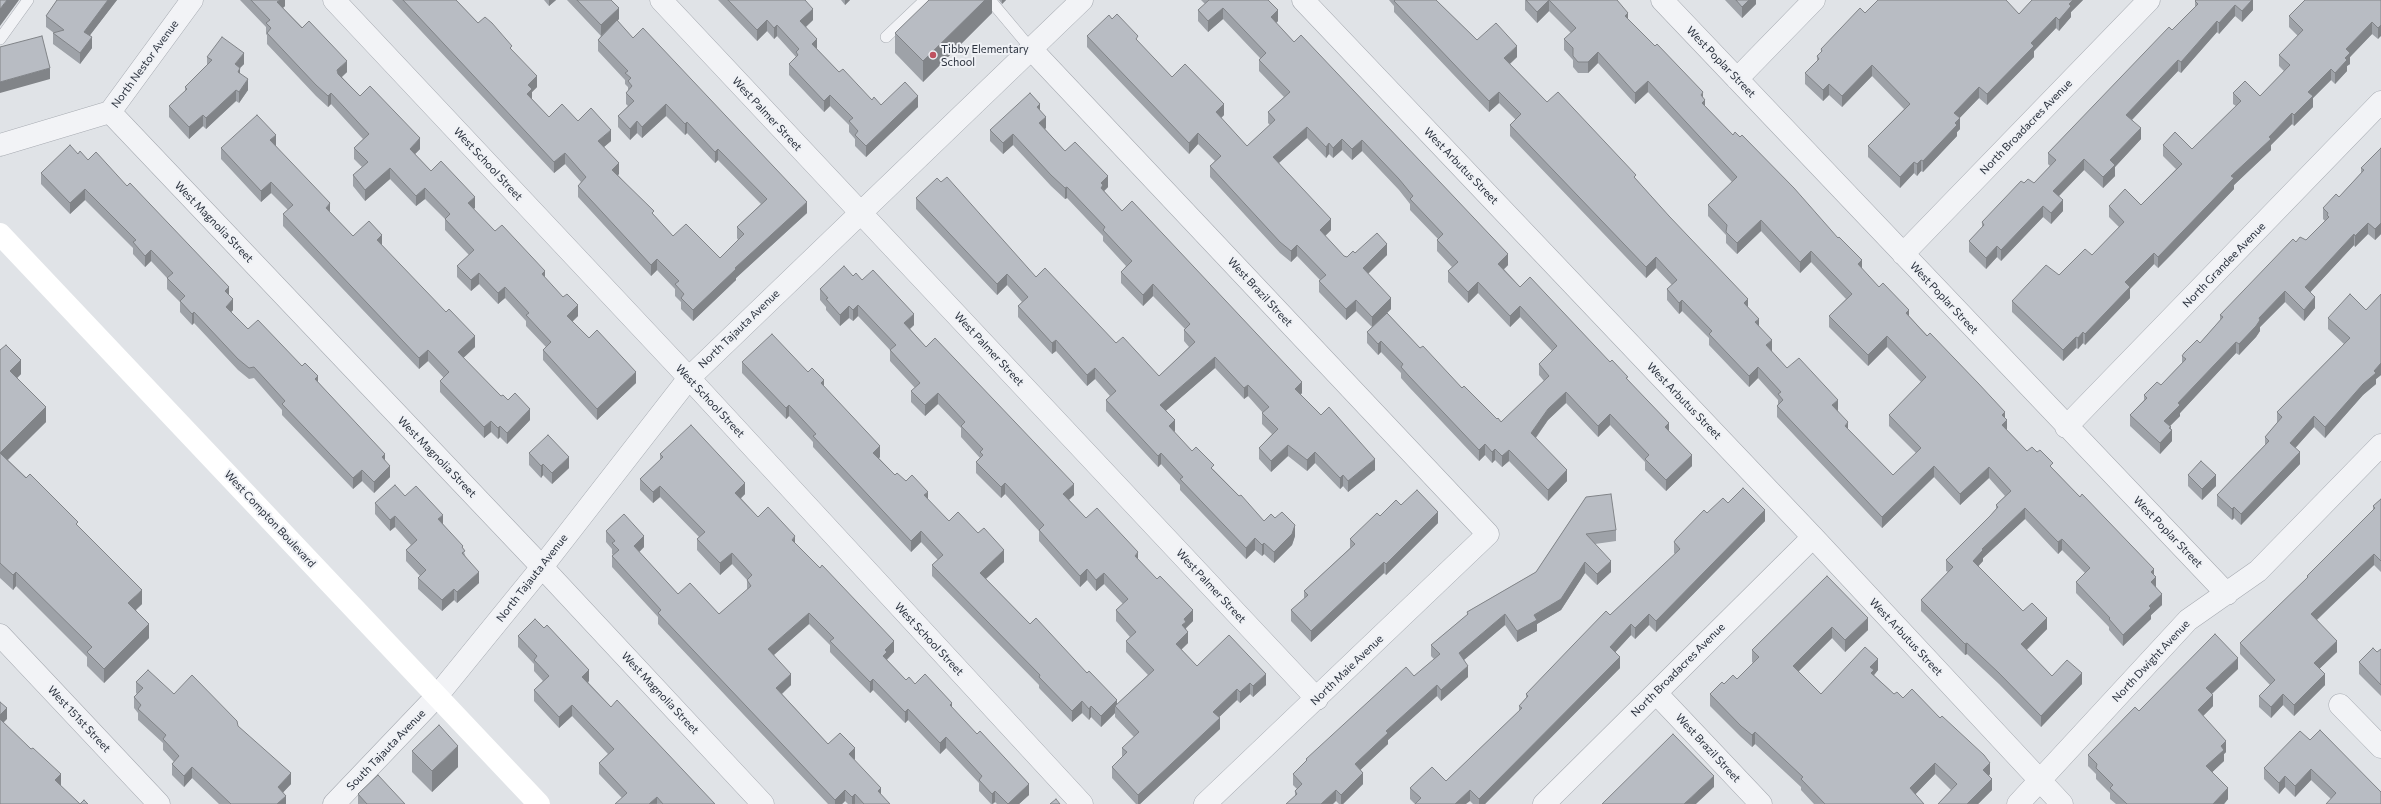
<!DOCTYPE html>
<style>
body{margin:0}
canvas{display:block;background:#e0e3e7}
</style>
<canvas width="2381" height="804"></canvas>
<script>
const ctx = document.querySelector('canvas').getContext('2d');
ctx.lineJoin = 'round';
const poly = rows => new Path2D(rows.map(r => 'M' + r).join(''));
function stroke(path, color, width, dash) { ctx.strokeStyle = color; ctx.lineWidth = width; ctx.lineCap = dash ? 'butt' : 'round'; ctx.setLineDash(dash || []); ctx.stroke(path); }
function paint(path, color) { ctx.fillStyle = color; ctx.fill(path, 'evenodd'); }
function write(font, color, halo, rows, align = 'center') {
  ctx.font = font + ' Commissioner,sans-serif'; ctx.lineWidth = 4; ctx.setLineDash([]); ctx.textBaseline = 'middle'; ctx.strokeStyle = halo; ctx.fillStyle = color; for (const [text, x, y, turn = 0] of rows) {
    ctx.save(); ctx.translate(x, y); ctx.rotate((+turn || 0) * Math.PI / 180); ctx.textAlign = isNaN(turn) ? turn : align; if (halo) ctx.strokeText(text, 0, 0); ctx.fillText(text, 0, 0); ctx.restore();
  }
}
const service = poly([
 [990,0,1032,50],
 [886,37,925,0],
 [0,39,28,0]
]);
const minor = poly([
 [334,0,689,378,1082,804],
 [661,0,1317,699],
 [1303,0,1813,537,2062,804],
 [1662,0,2227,594],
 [1032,50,1488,534,1205,804],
 [1737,79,1814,0],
 [110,112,542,567,763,804],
 [0,145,110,112,192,0],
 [1903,254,2149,0],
 [2066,427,2381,102],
 [0,635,159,804],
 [1656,693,1761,804],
 [2340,705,2381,747],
 [334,804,437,696,542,567,689,378,1082,0],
 [1544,804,1813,537],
 [2018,804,2188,620,2258,571,2381,445]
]);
stroke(service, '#a6aab1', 12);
stroke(minor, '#a6aab1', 23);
stroke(service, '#f2f3f6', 11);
stroke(minor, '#f2f3f6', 22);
stroke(poly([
 [0,234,539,804]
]), '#fff', 22);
paint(poly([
 [57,0,117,0,90,35,92,48,80,64,53,44,53,33,54,33,46,27,46,16],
 [240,0,285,0,285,6,283,8,347,72,342,77,360,96,420,149,415,154,431,171,475,208,473,209,495,231,545,278,578,316,572,321,636,383,597,420,543,360,543,350,546,347,526,326,526,321,505,298,498,304,479,284,471,291,457,277,457,266,469,255,445,230,445,219,425,199,416,206,390,179,365,201,353,186,353,175,362,167,354,159,354,148,363,139,331,104,328,107,316,96,267,44,267,35,266,34,266,27],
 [392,0,456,0,478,23,512,51,537,87,532,92,532,99,549,117,578,121,611,141,604,147,619,174,618,175,654,215,673,236,720,258,738,240,737,238,737,227,761,204,718,160,715,163,687,133,685,135,666,116,642,138,637,133,630,140,618,127,618,116,628,106,626,104,626,93,628,91,628,87,625,84,625,80,598,51,598,40,601,36,567,0,611,0,619,19,617,21,633,38,807,213,736,278,736,280,693,321,681,309,681,302,675,296,675,289,657,270,651,276,578,197,578,186,581,182,565,164,554,173],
 [544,0,556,0,549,6],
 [718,0,805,0,813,20,806,27,817,49,839,72,872,100,881,105,918,107,866,157,855,146,855,139,849,132,849,125,830,106,824,112,789,75,789,64,796,57,777,36,774,39,767,31,757,41],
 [841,0,850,0,845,5],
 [992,0,992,13,923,82,895,53,895,33],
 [999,0,1006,0,1002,4],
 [1201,0,1268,0,1278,21,1276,23,1508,265,1504,269,1520,287,1610,362,1628,380,1669,431,1692,466,1666,491,1645,470,1645,462,1610,425,1598,437,1566,403,1548,420,1536,438,1567,481,1548,501,1509,461,1502,467,1495,460,1492,463,1485,455,1479,461,1409,387,1401,378,1401,373,1381,352,1378,355,1367,343,1367,332,1372,327,1356,311,1346,320,1319,292,1319,281,1320,280,1297,256,1291,262,1280,253,1210,177,1210,166,1215,161,1198,144,1189,154,1087,47,1087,36,1112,19,1138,42,1172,77,1224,115,1221,118,1247,146,1270,125,1268,123,1268,112,1284,97,1259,71,1259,60,1260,58,1223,19,1208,32,1198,21,1198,10,1205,4],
 [1307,138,1326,158,1329,154,1333,158,1342,150,1352,160,1362,151,1399,190,1410,204,1410,210,1438,239,1437,240,1437,251,1452,267,1448,271,1448,282,1468,303,1478,293,1510,327,1520,317,1552,351,1539,364,1539,375,1544,381,1501,422,1497,419,1462,388,1420,348,1387,313,1391,309,1368,273,1387,255,1355,253,1347,257,1344,256,1325,236,1331,230,1279,163],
 [1389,0,1436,0,1477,40,1517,57,1510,64,1547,102,1636,179,1748,307,1759,326,1772,351,1771,351,1787,368,1838,411,1848,429,1893,475,1916,453,1889,426,1889,415,1921,382,1887,347,1868,366,1829,327,1829,316,1846,299,1811,262,1800,273,1761,231,1737,254,1726,243,1726,235,1708,216,1708,205,1732,182,1648,92,1635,104,1598,63,1588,73,1578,73,1573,67,1573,60,1564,50,1564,39,1571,33,1549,11,1537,23,1525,10,1525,0,1617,0,1628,19,1703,97,1705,106,1879,287,1909,316,2005,418,2007,430,2027,451,2053,469,2154,575,2156,587,2162,605,2151,615,2151,619,2123,646,2109,630,2109,627,2076,593,2076,582,2085,573,2062,550,2058,554,2025,519,1983,558,1983,561,1978,566,2023,611,2047,629,2027,650,2052,676,2082,684,2041,727,1999,684,1967,654,1965,655,1921,611,1921,600,1948,572,1946,571,1946,560,1990,516,1996,509,1996,505,2005,496,1989,478,1960,505,1934,477,1882,528,1777,417,1777,406,1778,404,1778,400,1758,378,1749,387,1709,345,1709,338,1682,311,1679,314,1667,300,1667,289,1672,285,1656,268,1646,278,1510,136,1510,125,1516,120,1499,103,1489,112,1394,12,1394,6],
 [1725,0,1756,0,1756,4,1742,18],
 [2032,0,2083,0,2071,12,2071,17,2059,31,2056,28,2034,51,2034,57,1987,105,1979,98,1959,118,1960,129,1957,132,1957,136,1923,172,1921,171,1917,176,1914,173,1900,188,1868,157,1868,146,1904,109,1872,76,1842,107,1829,95,1823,101,1805,84,1805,73,1817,61,1817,56,1821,52,1821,49,1865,13,2019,14],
 [2253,0,2253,10,2242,22,2235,16,2219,34,2217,32,2181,73,2178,71,2132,120,2141,139,2115,167,2115,176,2103,188,2084,170,2059,196,2063,211,2051,224,2043,217,2001,261,1997,257,1986,269,1969,252,1969,241,1982,228,1982,222,2024,183,2034,183,2050,166,2048,164,2048,153,2195,7,2195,1],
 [2381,0,2378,39,2372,34,2350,57,2350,64,2347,66,2347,71,2335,84,2331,80,2313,98,2313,107,2294,126,2292,124,2271,145,2271,150,2234,185,2234,189,2172,254,2158,268,2154,264,2130,289,2130,298,2085,345,2083,343,2078,349,2076,348,2063,361,2012,312,2012,301,2059,275,2092,255,2119,227,2109,217,2109,206,2141,205,2176,169,2163,156,2163,145,2192,149,2236,106,2233,104,2233,93,2260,96,2284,71,2279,66,2279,55,2298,36,2289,27,2289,16],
 [207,57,244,64,240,68,240,74,248,90,239,103,236,101,206,129,203,126,189,139,169,117,169,106,185,91,185,87,207,65],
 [1040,110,1046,128,1045,129,1065,151,1108,187,1104,191,1122,211,1302,393,1300,395,1375,470,1348,492,1343,486,1340,489,1315,463,1307,471,1288,456,1271,472,1259,459,1259,448,1272,434,1262,424,1262,413,1263,413,1248,396,1244,399,1215,368,1165,411,1175,431,1174,432,1192,451,1214,470,1264,521,1275,518,1295,536,1292,545,1274,563,1264,554,1262,556,1255,550,1246,559,1180,490,1180,485,1161,464,1158,467,1106,411,1106,400,1110,396,1095,379,1087,386,1056,351,1052,354,1018,317,1018,306,1022,302,1007,285,997,295,916,209,916,198,1036,277,1116,343,1159,376,1189,347,1184,341,1184,330,1185,329,1153,296,1143,306,1121,283,1121,272,1126,266,1103,241,1103,236,1067,198,1065,199,1051,186,1013,145,1003,154,990,141,990,130],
 [276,146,330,212,353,236,382,246,475,347,463,358,501,396,508,400,530,420,507,444,500,437,498,439,491,432,484,438,440,392,440,381,444,378,428,361,419,369,283,226,283,214,288,210,271,193,261,202,221,159,221,148],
 [2381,148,2381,234,2375,240,2368,234,2355,247,2354,245,2310,292,2315,308,2304,321,2285,302,2260,327,2260,331,2256,337,2239,355,2236,353,2180,413,2180,416,2170,426,2172,441,2160,454,2130,426,2130,415,2144,400,2144,395,2161,385,2182,363,2182,356,2200,343,2220,320,2220,315,2296,242,2306,240,2325,221,2323,219,2323,208,2339,197,2361,173,2361,168],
 [78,154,88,160,229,295,233,310,231,312,248,329,302,366,318,382,385,460,390,477,374,493,362,481,353,489,282,415,282,410,254,378,249,379,238,370,194,323,192,325,180,312,180,302,167,289,167,278,151,261,145,267,133,254,133,248,85,200,70,214,41,184,41,173],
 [853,276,862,280,914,325,910,329,926,347,1074,495,1069,500,1086,518,1138,559,1193,621,1186,628,1188,643,1181,649,1197,666,1266,685,1253,697,1250,694,1240,703,1237,700,1219,717,1220,729,1140,804,1136,804,1112,778,1112,767,1122,757,1122,748,1134,737,1115,717,1115,713,1101,727,1091,717,1089,720,1082,713,1072,722,1039,688,1039,685,932,576,932,565,938,560,921,542,911,552,813,447,813,442,789,416,786,419,742,373,742,362,808,372,824,386,880,457,879,458,895,475,906,481,928,500,949,521,1004,562,986,579,1030,624,1087,673,1117,704,1148,675,1126,652,1126,641,1130,637,1116,621,1116,610,1123,604,1104,584,1096,591,1087,580,1080,587,1039,541,1039,531,1005,494,1001,498,976,473,976,462,980,458,961,437,961,428,938,404,925,416,911,402,911,391,915,388,890,361,890,350,858,316,853,321,849,318,840,326,826,310,826,307,820,300,820,289],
 [2381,294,2381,375,2376,379,2376,384,2363,395,2325,438,2314,427,2295,448,2300,464,2241,525,2234,518,2232,520,2217,506,2217,495,2265,445,2265,437,2277,423,2277,412,2344,344,2328,329,2328,318,2366,310],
 [0,350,21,374,17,378,46,422,8,460,78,526,142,604,136,610,149,638,104,683,87,666,87,657,16,586,13,590,0,578],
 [529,453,569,468,552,484,543,475,541,478,529,465],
 [660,454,745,494,741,498,758,517,795,543,894,652,887,660,906,680,915,684,952,708,1029,795,1019,804,997,804,995,802,993,804,991,804,979,791,979,783,946,748,940,754,908,720,905,723,873,690,870,693,830,652,830,645,809,624,774,655,791,685,782,694,828,744,855,759,854,760,881,795,890,804,848,804,845,801,842,804,828,804,658,624,658,617,612,567,612,556,613,555,612,554,612,549,606,542,606,531,644,547,639,552,678,594,719,614,747,590,747,580,732,564,720,575,697,550,697,539,699,537,660,497,653,503,640,490,640,479,660,460],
 [2188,475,2216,486,2202,500,2188,486],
 [405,496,443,524,463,549,465,555,479,583,457,603,454,600,442,611,418,589,418,578,420,576,406,561,406,550,411,545,395,527,390,531,375,514,375,503],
 [1586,497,1616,530,1616,541,1595,544,1611,572,1597,585,1585,573,1561,610,1537,624,1537,631,1517,642,1505,625,1464,660,1468,677,1441,701,1437,696,1388,740,1388,744,1360,770,1363,784,1343,804,1339,804,1336,801,1295,796,1295,791,1297,789,1293,785,1293,774,1306,761,1306,759,1414,676,1434,659,1431,656,1431,645,1467,615,1467,612,1536,572],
 [2381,499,2381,572,2374,565,2317,620,2337,652,2319,669,2325,685,2294,716,2283,705,2271,718,2259,707,2259,696,2270,685,2240,654,2240,643,2307,579,2307,576,2373,510,2373,506],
 [1728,503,1765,521,1656,632,1649,625,1635,639,1631,635,1615,652,1620,668,1485,804,1473,804,1470,801,1415,804,1410,799,1410,788,1446,781,1519,711,1519,706,1526,698,1526,694,1675,554,1674,553,1674,542,1707,513],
 [1401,505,1438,523,1386,575,1384,573,1311,642,1291,621,1291,610,1304,599,1304,591,1350,548,1350,539,1380,516],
 [1827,576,1868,630,1845,652,1832,638,1798,672,1821,694,1878,670,1874,675,1894,694,1903,698,1990,774,1989,776,1992,790,1978,804,1938,804,1951,790,1935,774,1915,794,1924,804,1814,804,1801,790,1801,787,1755,744,1752,747,1741,737,1710,706,1710,694,1724,684,1737,679,1753,663,1752,662,1752,650],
 [518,636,589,681,588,682,611,707,715,804,615,804,622,798,599,774,599,763,608,754,572,716,559,728,534,701,534,690,543,681,534,671,534,664,518,647],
 [2381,649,2381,696,2359,674,2359,662,2377,652],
 [2238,669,2212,694,2213,706,2203,716,2226,752,2224,754,2224,761,2212,772,2228,799,2224,804,2116,804,2110,799,2110,793,2096,779,2096,774,2088,766,2088,755,2139,711],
 [136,682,174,694,238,726,291,784,283,792,286,804,219,804,192,778,184,787,172,775,172,764,174,762,163,750,163,743,138,720,138,713,134,708,134,697,137,694,136,693],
 [2310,740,2381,792,2331,799,2311,780,2295,797,2285,787,2279,794,2264,779,2264,768],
 [412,751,458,767,432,792,412,772],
 [358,794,405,804,358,804]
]), '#9ea2a8');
paint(poly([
 [7,0,19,0,0,26,0,9],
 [108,0,117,0,84,43,84,32],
 [280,0,285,0,285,6,277,13,277,2],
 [549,0,556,0,549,6],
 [845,0,850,0,845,5],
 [985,0,992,0,992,13,923,82,923,61],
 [1002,0,1006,0,1002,4],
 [1549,0,1549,11,1537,23,1537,12],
 [1749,0,1756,0,1756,4,1742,18,1742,7],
 [2073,0,2083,0,2071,12,2071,17,2059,31,2059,20,2069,4],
 [2252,0,2253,0,2253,10,2242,22,2242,11],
 [2235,5,2235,16,2219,34,2219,23],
 [619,8,619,19,601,36,601,25],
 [1223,8,1223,19,1208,32,1208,21],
 [813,9,813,20,800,32,800,21],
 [1278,10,1278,21,1271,28,1271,17],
 [1628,13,1628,24,1625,16],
 [2056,17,2056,28,2034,51,2034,57,1987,105,1987,94,2031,43],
 [767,20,767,31,757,41,757,30],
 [2217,21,2217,32,2181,73,2181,62],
 [2372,22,2372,34,2350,57,2350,64,2347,66,2347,71,2335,84,2335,73,2345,58,2346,49],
 [777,25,777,36,774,39,774,28],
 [2381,25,2381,36,2378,39,2378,28],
 [92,37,92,48,80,64,80,53],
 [817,39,817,50,812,44],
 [1517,46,1517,57,1504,69,1504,58],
 [1598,52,1598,63,1588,73,1588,62],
 [244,53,244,64,240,68,240,79,235,64],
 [2178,60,2178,71,2126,126,2126,115],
 [347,61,347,72,337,81,337,70],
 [1872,65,1872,76,1842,107,1842,96],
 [50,68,50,79,0,93,0,82],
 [2331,69,2331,80,2313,98,2313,107,2294,126,2294,115,2308,92],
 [537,76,537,87,532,92,532,100,527,105,528,85],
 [248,79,248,90,239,103,239,92],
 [1648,81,1648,92,1635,104,1635,93],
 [1829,84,1829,95,1823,101,1823,90],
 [1979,87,1979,98,1954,124,1954,113],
 [236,90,236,101,206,129,206,118],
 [1499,92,1499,103,1489,112,1489,101],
 [1703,92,1703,102,1705,100,1705,111,1702,114,1701,95],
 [331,93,331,104,328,107,328,96],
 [830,95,830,106,824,112,824,101],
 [918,96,918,107,866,157,866,146],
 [666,104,666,116,642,138,642,127],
 [1040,104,1040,115,1037,107],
 [1224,104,1224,115,1216,123,1216,112],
 [2292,113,2292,124,2271,145,2271,150,2234,185,2234,189,2158,268,2158,257,2231,176],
 [203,115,203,126,189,139,189,127],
 [1046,117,1046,128,1039,134,1039,123],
 [1960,118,1960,129,1957,132,1957,136,1923,172,1923,161],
 [637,121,637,133,630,140,630,129],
 [687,122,687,133,685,135,685,124],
 [1307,127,1307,138,1273,168,1273,157],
 [2141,128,2141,139,2115,167,2115,176,2103,188,2103,177,2110,160],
 [611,130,611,141,598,152,598,141],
 [1198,133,1198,144,1189,154,1189,143],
 [1013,134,1013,145,1003,154,1003,143],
 [276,135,276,146,270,151,270,140],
 [420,138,420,149,410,159,410,149],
 [1342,139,1342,150,1333,158,1333,148],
 [1362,140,1362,151,1352,160,1352,149],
 [1329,143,1329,154,1326,158,1326,147],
 [718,149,718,160,715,163,715,152],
 [565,153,565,164,554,173,554,162],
 [2084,159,2084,170,2053,202,2053,191],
 [1921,160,1921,171,1917,176,1917,164],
 [1914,162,1914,173,1900,188,1900,177],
 [619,163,619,174,612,181,612,170],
 [390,168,390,179,365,201,365,190],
 [1108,176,1108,187,1103,192,1101,199,1101,183],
 [271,182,271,193,261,202,261,191],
 [1067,187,1067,198,1065,199,1065,188],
 [425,188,425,199,416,206,416,196],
 [85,189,85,200,70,214,70,203],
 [475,197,475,208,468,214,468,203],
 [2063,200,2063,211,2051,224,2051,213],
 [807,202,807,213,736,278,736,280,693,321,693,310,735,268],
 [330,203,330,214,326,208],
 [2043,206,2043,217,2001,261,2001,250],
 [2381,213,2381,234,2375,240,2375,229],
 [1331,219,1331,230,1320,241,1320,230],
 [1761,220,1761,231,1737,254,1737,243],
 [2368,223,2368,234,2355,247,2355,236],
 [2354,234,2354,245,2305,298,2305,287],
 [382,235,382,246,377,240],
 [1387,244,1387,255,1363,279,1363,268],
 [1297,245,1297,256,1291,262,1291,251],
 [1997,246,1997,257,1986,269,1986,258],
 [151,250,151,261,145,267,145,256],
 [1811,251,1811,262,1800,273,1800,262],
 [2154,253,2154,264,2130,289,2130,298,2085,345,2085,334,2125,282],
 [1508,254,1508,265,1498,275,1498,264],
 [1656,257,1656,268,1646,278,1646,267],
 [657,259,657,270,651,276,651,265],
 [1862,260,1862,271,1858,264],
 [545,271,545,282,542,274],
 [479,273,479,284,471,291,471,280],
 [1007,274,1007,285,997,295,997,284],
 [1478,282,1478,293,1468,303,1468,292],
 [1153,284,1153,296,1143,306,1143,295],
 [229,287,229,298,225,291],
 [505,287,505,298,498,304,498,293],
 [2285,291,2285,302,2260,327,2260,331,2256,337,2239,355,2239,344,2259,318],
 [2315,297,2315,308,2304,321,2304,310],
 [1391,298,1391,309,1372,328,1372,317],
 [233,299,233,310,226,318,226,307],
 [1748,299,1748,310,1744,303],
 [1356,300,1356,311,1346,320,1346,309],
 [1682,300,1682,311,1679,314,1679,303],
 [578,305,578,316,567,327,567,316],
 [858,305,858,316,853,321,853,310],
 [849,306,849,318,840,326,840,315],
 [1520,306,1520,317,1510,327,1510,316],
 [1909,310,1909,321,1906,313],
 [194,312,194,323,192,325,192,314],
 [914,314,914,325,904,334,904,323],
 [1759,319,1759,330,1755,322],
 [2083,332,2083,343,2078,349,2078,338],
 [475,336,475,347,458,363,458,352],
 [1887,336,1887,347,1868,366,1868,355],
 [2076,337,2076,348,2063,361,2063,350],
 [1056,340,1056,351,1052,354,1052,343],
 [1772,340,1772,351,1766,357,1766,345],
 [1381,341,1381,352,1378,355,1378,344],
 [2236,342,2236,353,2180,413,2180,416,2164,432,2164,421,2178,403],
 [428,350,428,361,419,369,419,358],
 [1215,357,1215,368,1160,416,1160,405],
 [21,360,21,374,10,385,10,371],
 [2381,363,2381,375,2376,379,2376,384,2363,395,2325,438,2325,427],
 [1758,367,1758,378,1749,387,1749,376],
 [1095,368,1095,379,1087,386,1087,375],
 [636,372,636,383,597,420,597,409],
 [318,376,318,387,315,379],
 [824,380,824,391,821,383],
 [1302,382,1302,393,1295,400,1295,389],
 [1248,385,1248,396,1244,399,1244,388],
 [1566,392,1566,403,1548,420,1531,444,1531,433,1548,409],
 [938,393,938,404,925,416,925,405],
 [1838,400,1838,411,1832,416,1832,405],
 [789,405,789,416,786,419,786,408],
 [46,407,46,422,0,467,0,453],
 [530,409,530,420,507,444,507,433],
 [2005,412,2005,422,2007,420,2007,431,2002,436,2002,415],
 [1610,414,1610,425,1598,437,1598,426],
 [2314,416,2314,427,2290,454,2290,443],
 [1175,420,1175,431,1169,437,1169,426],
 [491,421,491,432,484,438,484,427],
 [1848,422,1848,433,1845,426],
 [1669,423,1669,434,1665,427],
 [500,426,500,437,498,439,498,428],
 [2171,427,2171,431,2172,430,2172,441,2160,454,2160,443],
 [1485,444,1485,455,1479,461,1479,450],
 [1288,445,1288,456,1271,472,1271,461],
 [880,446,880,457,873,464,873,453],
 [1495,449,1495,460,1492,463,1492,452],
 [1509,450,1509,461,1502,467,1502,456],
 [1315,452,1315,463,1307,471,1307,460],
 [2300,452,2300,464,2241,525,2241,514],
 [1161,453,1161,464,1158,467,1158,456],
 [385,454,385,465,382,457],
 [1692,455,1692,466,1666,491,1666,480],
 [569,457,569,468,552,484,552,473],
 [1375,459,1375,470,1348,492,1348,481],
 [543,464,543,475,541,478,541,466],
 [390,466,390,477,374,493,374,482],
 [1934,466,1934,477,1882,528,1882,517],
 [1989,467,1989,478,1960,505,1960,494],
 [362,470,362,481,353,489,353,478],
 [1567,470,1567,481,1548,501,1548,490],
 [1343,475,1343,486,1340,489,1340,478],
 [2216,475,2216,486,2202,500,2202,489],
 [745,483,745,494,735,504,735,493],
 [1005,483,1005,494,1001,498,1001,487],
 [1074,484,1074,495,1063,505,1063,494],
 [660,486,660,497,653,503,653,492],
 [928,492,928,503,924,495],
 [2234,507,2234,518,2232,520,2232,509],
 [2025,508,2025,519,1983,558,1983,561,1973,572,1973,561,1982,549],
 [1765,510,1765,521,1656,632,1656,621],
 [1438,512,1438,523,1386,575,1386,564],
 [443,515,443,526,438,519],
 [395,516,395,527,390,531,390,520],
 [1295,525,1295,536,1292,545,1274,563,1274,552],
 [921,531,921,542,911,552,911,541],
 [644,536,644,547,634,557,634,546],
 [795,536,795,547,792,540],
 [1255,538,1255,550,1246,559,1246,548],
 [2062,539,2062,550,2058,554,2058,542],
 [1264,543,1264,554,1262,556,1262,545],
 [1004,550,1004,562,980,584,980,573],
 [1138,552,1138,564,1135,556],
 [732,553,732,564,720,575,720,563],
 [2374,554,2374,565,2311,625,2311,614],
 [1611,561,1611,572,1597,585,1597,574],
 [1384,562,1384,573,1311,642,1311,631],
 [1585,562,1585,573,1561,610,1537,624,1537,631,1517,642,1517,631,1534,615],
 [1087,569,1087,580,1080,587,1080,576],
 [2154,569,2154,579,2156,577,2156,588,2151,593,2151,572],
 [16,572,16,586,13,590,13,575],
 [479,572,479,583,457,603,457,592],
 [1104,573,1104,584,1096,591,1096,580],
 [454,589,454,600,442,611,442,600],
 [142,590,142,604,128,617,128,603],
 [2162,594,2162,605,2151,615,2151,619,2123,646,2123,635,2149,606],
 [1193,610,1193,621,1186,628,1186,633,1182,625,1184,619],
 [809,613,809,624,768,660,768,649],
 [1505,614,1505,625,1459,664,1459,653],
 [1649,614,1649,625,1635,639,1635,628],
 [1868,618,1868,630,1845,652,1845,640],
 [2047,618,2047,629,2021,655,2021,644],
 [149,624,149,638,104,683,104,669],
 [1631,624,1631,635,1610,658,1610,647],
 [1832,627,1832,638,1793,677,1793,666],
 [1188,632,1188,643,1176,655,1176,644],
 [894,641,894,652,887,659,887,663,883,656,885,650],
 [2337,641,2337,652,2314,674,2314,663],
 [1967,643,1967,654,1965,655,1965,644],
 [1620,657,1620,668,1485,804,1479,804,1479,799],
 [2238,658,2238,669,2206,699,2206,688],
 [1878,659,1878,670,1874,675,1874,681,1871,684,1870,667],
 [1468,666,1468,677,1441,701,1441,690],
 [589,670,589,681,582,688,582,677],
 [2082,673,2082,684,2041,727,2041,716],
 [791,674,791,685,776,699,776,688],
 [1266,674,1266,685,1253,697,1253,686],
 [2325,674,2325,685,2294,716,2294,705],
 [873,679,873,690,870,693,870,682],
 [1250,683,1250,694,1240,703,1240,692],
 [1437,685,1437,696,1388,740,1388,744,1355,775,1355,764,1386,731],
 [1237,689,1237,700,1213,723,1213,712],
 [2283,694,2283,705,2271,718,2271,707],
 [2213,695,2213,706,2198,721,2198,710],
 [1117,700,1117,708,1115,706,1115,713,1101,727,1101,716],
 [1082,701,1082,713,1072,722,1072,711],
 [952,703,952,714,950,705],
 [572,705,572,716,559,728,559,717],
 [1091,706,1091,717,1089,720,1089,709],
 [7,708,7,719,0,726,0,715],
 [908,709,908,720,905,723,905,712],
 [1220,718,1220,729,1140,804,1138,804,1138,795],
 [1755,732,1755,744,1752,747,1752,735],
 [946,737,946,748,940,754,940,743],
 [2226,741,2226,752,2224,754,2224,761,2206,778,2206,766,2221,746],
 [458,746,458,767,432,792,432,771],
 [855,748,855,759,849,765,849,754],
 [1935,763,1935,774,1910,800,1910,788],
 [1990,763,1990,774,1983,782,1983,770],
 [192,767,192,778,184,787,184,776],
 [2311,769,2311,780,2295,797,2295,786],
 [291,773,291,784,278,798,278,787],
 [1363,773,1363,784,1343,804,1341,804,1341,795],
 [61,774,61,785,55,791,55,780],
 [1714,776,1714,787,1696,804,1684,804],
 [2285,776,2285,787,2279,794,2279,783],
 [1992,779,1992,790,1978,804,1967,804],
 [1029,784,1029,795,1019,804,1008,804],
 [881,788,881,799,878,791],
 [2228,788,2228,799,2224,804,2213,804],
 [845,790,845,801,842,804,835,804,835,800],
 [1336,790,1336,801,1333,804,1321,804],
 [1470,790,1470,801,1466,804,1455,804],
 [995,791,995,802,992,804,992,794],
 [855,794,855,804,852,804,852,797],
 [286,796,286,804,277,804],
 [657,797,657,804,649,804]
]), '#818488');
const building = poly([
 [0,0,7,0,0,9,0,0],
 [57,0,108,0,84,32,92,37,80,53,53,33,64,30,46,16,57,0],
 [251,0,280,0,277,2,302,28,309,21,347,61,337,70,338,74,360,96,370,86,420,138,410,149,431,171,441,161,475,197,468,203,495,231,502,225,545,271,542,274,563,297,567,294,578,305,567,316,589,338,597,330,636,372,597,409,543,350,551,342,526,315,529,313,505,287,498,293,479,273,471,280,457,266,474,250,445,219,450,214,425,188,416,196,390,168,365,190,353,175,368,162,354,148,369,134,331,93,328,96,316,85,267,33,271,28,266,23,270,20,251,0],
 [403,0,456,0,478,23,485,17,492,23,512,46,510,48,537,76,528,85,532,89,527,94,549,117,562,104,578,121,591,108,611,130,598,141,619,163,612,170,654,211,652,213,673,236,686,224,720,258,744,234,737,227,767,199,718,149,715,152,687,122,685,124,666,104,642,127,637,121,630,129,618,116,634,101,626,93,632,86,628,81,631,78,625,73,628,71,598,40,617,20,633,38,643,28,807,202,735,268,736,269,693,310,681,298,684,294,675,284,679,281,657,259,651,265,578,186,586,177,565,153,554,162,403,0],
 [577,0,611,0,619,8,601,25,577,0],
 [728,0,805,0,813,9,800,21,817,39,812,44,839,72,843,69,872,100,874,97,881,105,905,82,918,96,866,146,855,135,858,131,849,121,853,118,830,95,824,101,789,64,798,55,796,52,799,49,777,25,774,28,767,20,757,30,728,0],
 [929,0,985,0,923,61,895,33,929,0],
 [1209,0,1268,0,1278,10,1271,17,1294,42,1301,35,1508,254,1498,264,1520,287,1530,277,1610,362,1612,360,1628,377,1626,378,1669,423,1665,427,1692,455,1666,480,1645,459,1649,455,1610,414,1598,426,1566,392,1548,409,1531,433,1567,470,1548,490,1509,450,1502,456,1495,449,1492,452,1485,444,1479,450,1409,376,1401,367,1403,364,1381,341,1378,344,1367,332,1387,313,1420,348,1423,346,1462,388,1464,386,1497,419,1498,418,1501,422,1549,376,1539,364,1557,346,1520,306,1510,316,1478,282,1468,292,1448,271,1458,262,1437,240,1443,234,1410,199,1413,196,1399,179,1362,140,1352,149,1342,139,1333,148,1329,143,1326,147,1307,127,1273,157,1331,219,1320,230,1344,256,1347,257,1353,251,1355,253,1377,233,1387,244,1363,268,1391,298,1372,317,1356,300,1346,309,1319,281,1326,275,1297,245,1291,251,1280,242,1210,166,1221,156,1198,133,1189,143,1087,36,1109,15,1112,19,1117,14,1138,36,1136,39,1172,77,1185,64,1224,104,1216,112,1247,146,1275,120,1268,112,1290,92,1259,60,1266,53,1223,8,1208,21,1198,10,1209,0],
 [1395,0,1436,0,1477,40,1496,23,1517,46,1504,58,1547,102,1558,92,1636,175,1634,177,1669,216,1748,299,1744,303,1759,319,1755,322,1772,340,1766,345,1787,368,1799,358,1838,400,1832,405,1848,422,1845,426,1893,475,1921,448,1889,415,1926,377,1887,336,1868,355,1829,316,1852,294,1811,251,1800,262,1761,220,1737,243,1726,232,1727,225,1708,205,1737,177,1648,81,1635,93,1598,52,1588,62,1578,62,1573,56,1573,48,1564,39,1576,28,1549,0,1537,12,1526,0,1617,0,1628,13,1625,16,1655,46,1657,44,1703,92,1701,95,1705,100,1702,103,1733,135,1735,132,1740,137,1742,135,1794,188,1838,238,1839,237,1862,260,1858,264,1879,287,1883,283,1909,310,1906,313,1927,336,1930,333,1978,383,2005,412,2002,415,2007,420,2002,425,2027,451,2032,447,2037,452,2040,450,2053,463,2050,466,2080,497,2082,494,2154,569,2151,572,2156,577,2151,582,2162,594,2149,606,2151,608,2123,635,2109,619,2110,618,2076,582,2090,568,2062,539,2058,542,2025,508,1982,549,1983,550,1973,561,2023,611,2032,603,2047,618,2021,644,2052,676,2067,660,2082,673,2041,716,1999,673,1967,643,1965,644,1921,600,1953,567,1946,560,1990,516,1998,507,1996,505,2011,491,1989,467,1960,494,1934,466,1882,517,1777,406,1783,400,1778,394,1781,392,1758,367,1749,376,1709,334,1712,331,1682,300,1679,303,1667,289,1677,280,1656,257,1646,267,1510,125,1521,114,1499,92,1489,101,1394,1,1395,0],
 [1736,0,1749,0,1742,7,1736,0],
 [1878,0,2006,0,2019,14,2032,0,2073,0,2069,4,2071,6,2059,20,2056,17,2031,43,2034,46,1987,94,1979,87,1954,113,1960,118,1955,123,1957,125,1923,161,1921,160,1917,164,1914,162,1900,177,1868,146,1910,104,1872,65,1842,96,1829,84,1823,90,1805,73,1819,59,1817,56,1822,51,1821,49,1860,8,1865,13,1878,0],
 [2196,0,2252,0,2242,11,2235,5,2219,23,2217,21,2181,62,2178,60,2126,115,2141,128,2110,160,2115,165,2103,177,2084,159,2053,191,2063,200,2051,213,2043,206,2001,250,1997,246,1986,258,1969,241,1984,225,1982,222,2021,181,2024,183,2028,179,2034,183,2056,160,2048,153,2169,27,2172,30,2198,4,2195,1,2196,0],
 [2305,0,2381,0,2381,25,2378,28,2372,22,2346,49,2350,53,2345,58,2347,60,2335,73,2331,69,2308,92,2313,96,2294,115,2292,113,2269,137,2271,139,2231,176,2234,178,2158,257,2154,253,2125,282,2130,287,2085,334,2083,332,2078,338,2076,337,2063,350,2012,301,2046,265,2059,275,2085,249,2092,255,2124,222,2109,206,2125,189,2141,205,2182,164,2163,145,2175,132,2192,149,2241,101,2233,93,2245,81,2260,96,2290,65,2279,55,2303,30,2289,16,2305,0],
 [42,36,50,68,0,82,0,47,42,36],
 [222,37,244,53,235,64,240,68,238,72,248,79,239,92,236,90,206,118,203,115,189,127,169,106,187,89,185,87,212,60,207,57,222,37],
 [1030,93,1040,104,1037,107,1046,117,1039,123,1065,151,1075,142,1108,176,1101,183,1103,185,1101,188,1122,211,1132,201,1302,382,1295,389,1321,415,1329,407,1375,459,1348,481,1343,475,1340,478,1315,452,1307,460,1288,445,1271,461,1259,448,1278,429,1262,413,1269,407,1248,385,1244,388,1215,357,1160,405,1175,420,1169,426,1192,451,1196,447,1214,465,1211,468,1239,496,1241,495,1264,521,1271,514,1275,518,1282,512,1295,525,1292,534,1274,552,1264,543,1262,545,1255,538,1246,548,1180,479,1183,477,1161,453,1158,456,1106,400,1116,391,1095,368,1087,375,1056,340,1052,343,1018,306,1028,297,1007,274,997,284,916,198,937,178,941,182,947,177,1036,277,1045,268,1116,343,1123,337,1159,376,1195,342,1184,330,1190,324,1153,284,1143,295,1121,272,1132,261,1103,230,1105,227,1067,187,1065,188,1051,175,1013,134,1003,143,990,130,1030,93],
 [257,115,276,135,270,140,330,203,326,208,353,236,369,221,382,235,377,240,446,312,449,309,475,336,458,352,501,396,503,395,508,400,515,393,530,409,507,433,500,426,498,428,491,421,484,427,440,381,449,372,428,350,419,358,283,214,293,205,271,182,261,191,221,148,257,115],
 [70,145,78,154,80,151,88,160,96,152,127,186,130,183,229,287,225,291,233,299,226,307,248,329,258,320,302,366,305,363,318,376,315,379,385,454,382,457,390,466,374,482,362,470,353,478,282,404,285,401,254,367,249,368,238,359,194,312,192,314,180,301,185,296,167,278,173,273,151,250,145,256,133,242,136,240,85,189,70,203,41,173,70,145],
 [2381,148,2381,223,2375,229,2368,223,2355,236,2354,234,2305,287,2315,297,2304,310,2285,291,2259,318,2260,320,2256,326,2239,344,2236,342,2178,403,2180,405,2164,421,2171,427,2169,428,2172,430,2160,443,2130,415,2147,398,2144,395,2157,382,2161,385,2186,359,2182,356,2184,353,2197,340,2200,343,2223,317,2220,315,2293,239,2296,242,2300,237,2306,240,2329,217,2327,215,2328,213,2323,208,2336,194,2339,197,2364,170,2361,168,2381,148],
 [844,266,853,276,856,273,862,280,873,270,914,314,904,323,926,347,935,338,1074,484,1063,494,1086,518,1097,508,1138,552,1135,556,1157,579,1160,576,1193,610,1184,619,1186,622,1182,625,1188,632,1176,644,1197,666,1229,635,1266,674,1253,686,1250,683,1240,692,1237,689,1213,712,1220,718,1138,795,1112,767,1127,752,1122,748,1139,732,1115,706,1154,670,1126,641,1136,632,1116,610,1128,599,1104,573,1096,580,1087,569,1080,576,1039,530,1044,525,1005,483,1001,487,976,462,983,455,980,452,983,449,961,426,965,422,938,393,925,405,911,391,920,383,890,350,896,345,858,305,853,310,849,306,840,315,826,299,828,298,820,289,844,266],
 [2350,294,2366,310,2381,294,2381,363,2374,371,2376,373,2363,384,2325,427,2314,416,2290,443,2300,452,2241,514,2234,507,2232,509,2217,495,2269,441,2265,437,2282,417,2277,412,2350,338,2328,318,2350,294],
 [772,334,808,372,812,368,824,380,821,383,880,446,873,453,895,475,897,473,906,481,912,475,928,492,924,495,949,521,958,512,978,533,984,528,1004,550,980,573,1030,624,1036,618,1087,673,1089,671,1117,700,1101,716,1091,706,1089,709,1082,701,1072,711,1039,677,1040,675,932,565,943,555,921,531,911,541,813,436,816,434,789,405,786,408,742,362,772,334],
 [6,345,21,360,10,371,46,407,0,453,26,478,30,474,78,522,76,524,142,590,128,603,149,624,104,669,87,652,92,647,16,572,13,575,0,563,0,350,6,345],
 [691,425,745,483,735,493,758,517,768,507,795,536,792,540,820,568,822,565,894,641,885,650,887,652,883,656,906,680,909,677,915,684,925,674,952,703,950,705,977,734,980,731,1029,784,1008,804,995,791,992,794,979,780,982,776,946,737,940,743,908,709,905,712,873,679,870,682,830,641,834,638,809,613,768,649,791,674,776,688,828,744,840,733,855,748,849,754,881,788,878,791,890,804,864,804,855,794,852,797,845,790,835,800,658,613,661,610,612,556,619,550,612,543,615,541,606,531,624,514,644,536,634,546,678,594,690,583,719,614,751,586,747,580,752,575,732,553,720,563,697,539,705,532,660,486,653,492,640,479,663,457,660,454,691,425],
 [548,435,569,457,552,473,543,464,541,466,529,453,548,435],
 [2201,461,2216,475,2202,489,2188,475,2201,461],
 [395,485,405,496,416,486,443,515,438,519,463,546,462,547,465,551,462,553,479,572,457,592,454,589,442,600,418,578,426,570,406,550,417,540,395,516,390,520,375,503,395,485],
 [1743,488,1765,510,1656,621,1649,614,1635,628,1631,624,1610,647,1620,657,1479,799,1470,790,1455,804,1415,804,1421,798,1410,788,1432,767,1446,781,1522,708,1519,706,1528,696,1526,694,1574,644,1606,611,1610,615,1680,549,1674,542,1676,539,1704,510,1707,513,1723,498,1728,503,1743,488],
 [1417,490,1438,512,1386,564,1384,562,1311,631,1291,610,1308,595,1304,591,1355,544,1350,539,1377,513,1380,516,1396,500,1401,505,1417,490],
 [1611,494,1616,530,1586,534,1611,561,1597,574,1585,562,1561,599,1534,615,1537,620,1517,631,1505,614,1459,653,1468,666,1441,690,1437,685,1386,731,1388,733,1355,764,1363,773,1341,795,1336,790,1321,804,1286,804,1297,794,1295,791,1302,784,1293,774,1307,760,1306,759,1406,667,1414,676,1440,654,1431,645,1468,614,1467,612,1536,572,1586,497,1611,494],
 [2381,499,2381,561,2374,554,2311,614,2337,641,2314,663,2325,674,2294,705,2283,694,2271,707,2259,696,2275,680,2240,643,2308,577,2307,576,2375,508,2373,506,2381,499],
 [1827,576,1868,618,1845,640,1832,627,1793,666,1821,694,1865,647,1878,659,1870,667,1874,670,1871,673,1894,694,1897,692,1903,698,1912,689,1940,718,1942,716,1984,755,1990,763,1983,770,1992,779,1967,804,1938,804,1957,784,1935,763,1910,788,1924,804,1825,804,1801,779,1803,777,1755,732,1752,735,1741,726,1710,694,1722,682,1724,684,1733,675,1737,679,1759,657,1752,650,1827,576],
 [535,619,544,628,547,625,589,670,582,677,611,707,617,700,715,804,663,804,657,797,649,804,615,804,627,793,599,763,614,749,572,705,559,717,534,690,549,676,534,660,537,656,518,636,535,619],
 [2215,634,2238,658,2206,688,2213,695,2198,710,2226,741,2221,746,2224,750,2206,766,2228,788,2213,804,2127,804,2110,788,2113,785,2096,768,2097,764,2088,755,2135,707,2139,711,2215,634],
 [2373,648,2377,652,2381,649,2381,685,2359,662,2373,648],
 [148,670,174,694,192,675,237,721,238,726,291,773,278,787,286,796,277,804,231,804,192,767,184,776,172,764,179,756,163,739,166,735,138,709,141,705,134,697,143,688,136,682,148,670],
 [0,702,7,708,0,715,0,702],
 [0,719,31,749,33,748,61,774,55,780,80,804,0,804,0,719],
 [439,725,458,746,432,771,412,751,439,725],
 [2320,730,2381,792,2381,804,2326,804,2336,793,2311,769,2295,786,2285,776,2279,783,2264,768,2300,731,2310,740,2320,730],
 [1673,734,1714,776,1684,804,1602,804,1673,734],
 [378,775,405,804,367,804,358,794,378,775],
 [1056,799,1060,804,1050,804,1056,799],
 [84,800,88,804,80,804,84,800]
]);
paint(building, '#b8bcc3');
stroke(building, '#818488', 1);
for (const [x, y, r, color] of [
 [933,55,4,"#bf5260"]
]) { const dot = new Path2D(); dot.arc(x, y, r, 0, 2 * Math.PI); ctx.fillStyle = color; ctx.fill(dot); stroke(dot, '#eff1f5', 1.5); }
write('11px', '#2a313d', '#eff1f5', [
 ["Tibby Elementary",941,49],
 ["School",941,62]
], 'left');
write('11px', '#2a313d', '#eff1f5', [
 ["West Poplar Street",1721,62,46],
 ["North Nestor Avenue",145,64,-54],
 ["West Palmer Street",767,114,47],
 ["North Broadacres Avenue",2026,127,-46],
 ["West School Street",488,164,47],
 ["West Arbutus Street",1461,166,46],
 ["West Magnolia Street",214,222,46],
 ["North Grandee Avenue",2224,265,-46],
 ["West Brazil Street",1260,292,47],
 ["West Poplar Street",1944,298,47],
 ["North Tajauta Avenue",739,329,-44],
 ["West Palmer Street",989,349,47],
 ["West School Street",710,401,47],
 ["West Arbutus Street",1684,401,46],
 ["West Magnolia Street",437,457,46],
 ["West Compton Boulevard",270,519,47],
 ["West Poplar Street",2168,532,46],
 ["North Tajauta Avenue",532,578,-52],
 ["West Palmer Street",1211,586,47],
 ["West Arbutus Street",1906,637,47],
 ["West School Street",929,639,47],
 ["North Dwight Avenue",2151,661,-47],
 ["North Maie Avenue",1347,670,-44],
 ["North Broadacres Avenue",1678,670,-45],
 ["West Magnolia Street",660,693,47],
 ["West 151st Street",79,719,47],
 ["West Brazil Street",1708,748,47],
 ["South Tajauta Avenue",386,750,-46]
]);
</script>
